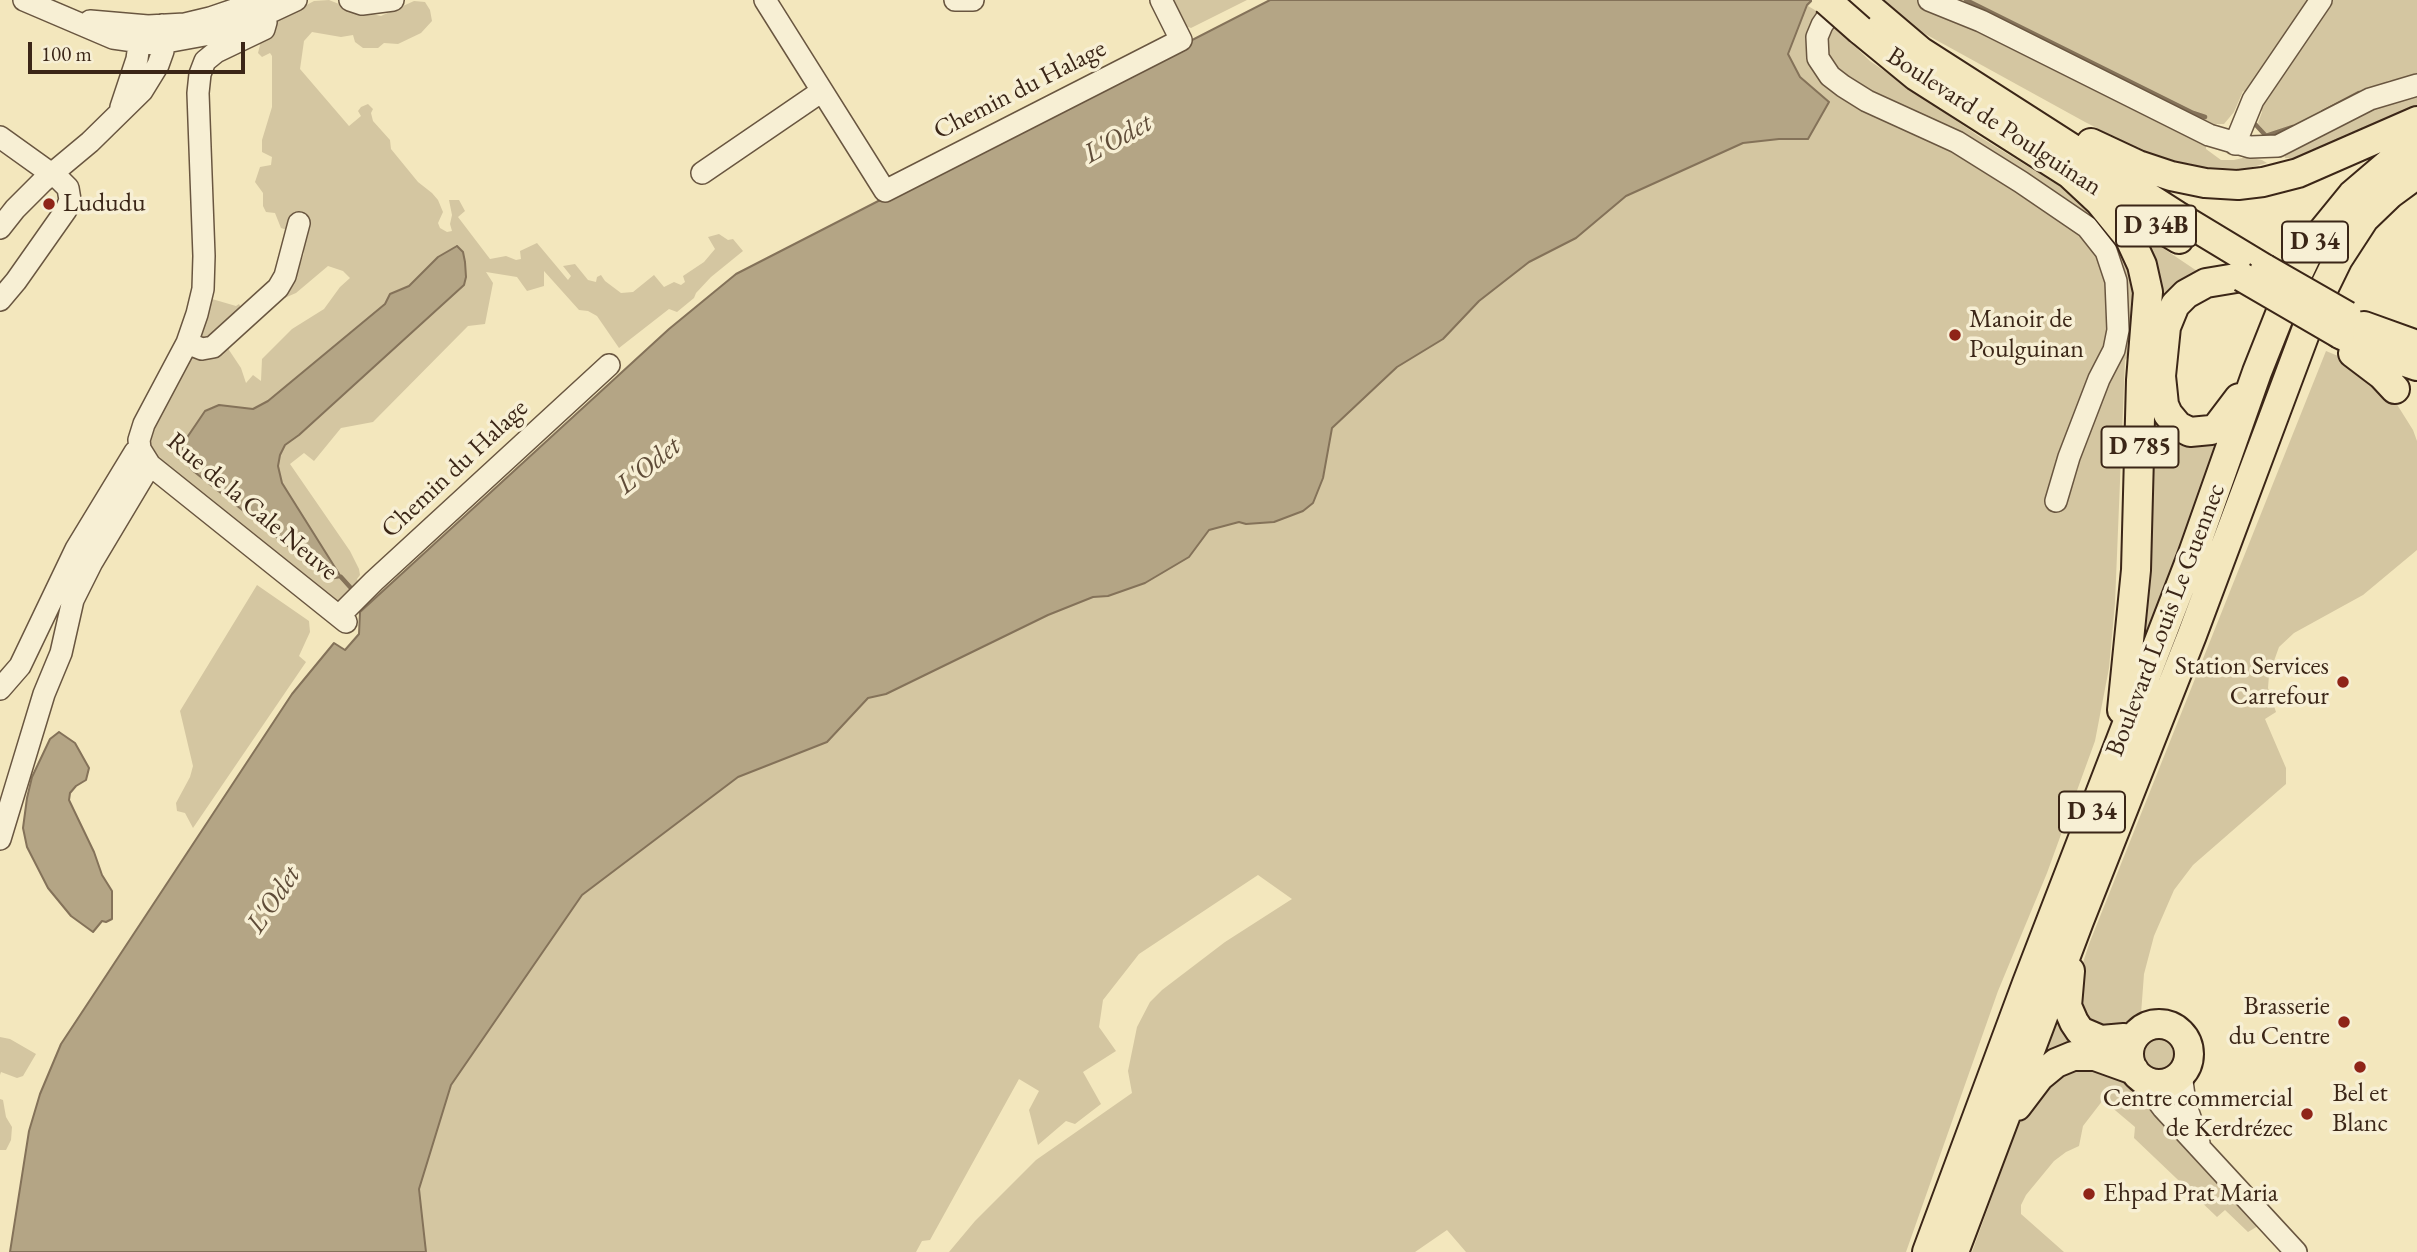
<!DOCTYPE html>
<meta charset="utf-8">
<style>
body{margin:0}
#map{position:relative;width:2417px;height:1252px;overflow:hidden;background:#f3e7bd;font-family:"EB Garamond",serif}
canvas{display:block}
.scale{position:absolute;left:28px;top:42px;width:217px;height:32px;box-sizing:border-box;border:4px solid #3b2617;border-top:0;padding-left:9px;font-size:21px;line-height:24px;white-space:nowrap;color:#3b2617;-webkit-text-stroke:5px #f7efd4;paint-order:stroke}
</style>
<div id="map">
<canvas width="2417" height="1252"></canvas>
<div class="scale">100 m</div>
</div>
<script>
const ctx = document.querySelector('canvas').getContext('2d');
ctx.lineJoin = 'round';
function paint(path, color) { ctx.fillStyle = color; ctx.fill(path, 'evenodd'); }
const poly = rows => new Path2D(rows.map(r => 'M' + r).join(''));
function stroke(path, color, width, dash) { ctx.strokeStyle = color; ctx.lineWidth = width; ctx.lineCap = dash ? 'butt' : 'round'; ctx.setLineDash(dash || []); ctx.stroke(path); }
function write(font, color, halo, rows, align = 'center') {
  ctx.font = font + ' "EB Garamond",serif'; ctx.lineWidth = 7; ctx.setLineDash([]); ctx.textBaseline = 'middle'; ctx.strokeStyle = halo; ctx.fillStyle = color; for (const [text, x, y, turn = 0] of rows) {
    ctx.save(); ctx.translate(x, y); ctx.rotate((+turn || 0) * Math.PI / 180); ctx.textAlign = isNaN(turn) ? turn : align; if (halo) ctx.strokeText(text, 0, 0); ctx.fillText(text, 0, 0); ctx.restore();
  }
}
paint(poly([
 [329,0,354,10,381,16,414,1,425,2,430,10,432,21,421,33,398,44,384,43,378,48,363,48,355,42,353,35,341,37,312,32,304,41,300,69,349,126,361,116,358,111,361,107,368,104,373,109,371,113,373,121,390,140,391,149,418,182,432,193,438,200,443,212,438,223,440,228,447,232,452,231,450,224,452,215,449,200,459,200,465,211,458,217,490,259,506,256,516,260,521,259,520,251,537,243,568,280,571,276,563,266,575,264,588,280,596,282,597,277,601,275,605,281,621,293,633,292,654,275,664,287,674,282,681,285,685,282,683,276,704,262,715,249,708,237,719,234,728,240,733,239,743,251,711,277,696,293,694,298,677,312,669,309,619,348,597,316,588,311,579,310,544,271,544,286,527,291,517,277,486,272,493,283,485,324,468,326,373,422,341,428,314,461,304,453,290,464,350,551,359,569,360,575,357,579,359,584,338,601,279,559,281,553,278,558,152,460,148,432,212,299,236,306,239,304,243,311,224,330,229,350,241,368,246,383,253,375,261,381,262,359,292,329,324,309,340,287,350,278,343,271,328,266,296,293,282,299,280,293,301,262,304,253,302,245,290,231,281,228,275,213,266,212,263,206,263,193,255,182,260,167,271,165,272,157,262,152,262,140,272,107,272,56,270,53,262,57,258,53,260,45,257,40,271,24,314,1],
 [463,252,466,277,463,285,299,435,285,445,280,455,278,466,282,483,338,572,320,574,192,470,184,459,229,406,253,410,268,401,385,304,390,294,409,286,438,257],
 [1168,0,1247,0,1191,28,1183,25],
 [1642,0,1814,0,1808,6,1820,13,1870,61,1980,137,2082,200,2119,235,2139,286,2135,349,2125,360,2115,603,2109,668,2095,741,2047,873,1998,991,1906,1252,1466,1252,1447,1230,1415,1252,949,1252,975,1221,1036,1160,1132,1093,1128,1071,1137,1027,1150,1002,1162,990,1225,942,1292,899,1258,875,1139,954,1103,1000,1099,1027,1116,1051,1083,1072,1101,1104,1075,1124,1066,1121,1038,1145,1029,1110,1039,1091,1019,1079,930,1240,922,1241,916,1252,144,1252],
 [1883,0,2417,0,2417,76,2387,81,2397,97,2417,92,2417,108,2293,158,2285,158,2279,138,2267,135,2258,123,2262,112,2261,107,2243,91,2234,112,2224,124,2206,124,2206,149,2221,160,2234,160,2247,157,2262,160,2267,163,2245,169,2203,167,2188,163,2186,165,2179,166,2176,162,2142,151,2085,122,1927,35,1903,19],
 [2136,230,2197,271,2202,278,2183,288,2161,417,2221,429,2211,467,2132,668],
 [2326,351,2355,363,2391,395,2413,430,2417,441,2417,550,2363,595,2294,633,2279,647,2269,675,2268,688,2276,712,2265,719,2286,768,2286,784,2193,865,2174,890,2154,936,2144,974,2141,1014,2124,1028,2111,1034,2079,1021,2078,978,2089,944],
 [257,585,309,621,310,632,299,656,306,662,193,828,185,813,177,811,176,803,190,777,193,766,180,711],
 [2059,1016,2082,1041,2040,1066],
 '2138 1053a20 20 0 1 1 40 0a20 20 0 1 1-40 0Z',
 [0,1037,10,1039,36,1054,23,1076,17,1078,1,1072,0,1075],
 [2066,1067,2123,1070,2258,1226,2248,1232,2225,1210,2217,1217,2134,1138,2135,1127,2103,1100,2083,1126,2079,1146,2066,1152,2054,1161,2026,1195,2021,1205,2021,1214,2064,1252,1972,1252,2022,1114],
 [0,1099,3,1100,6,1117,12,1127,11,1140,6,1150,0,1150]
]), '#d4c6a1');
const water = poly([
 [1270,0,1812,0,1807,5,1788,54,1800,77,1829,102,1808,139,1779,139,1743,143,1626,196,1576,238,1529,262,1479,301,1443,339,1397,367,1332,428,1323,478,1313,503,1303,511,1274,522,1246,524,1239,522,1209,530,1189,557,1145,583,1108,596,1093,597,1048,615,886,694,868,698,827,742,738,777,582,895,451,1085,419,1189,426,1252,10,1252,29,1131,40,1094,61,1044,292,694,334,643,345,650,359,634,360,612,669,329,736,274,1270,0],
 [457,246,463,252,465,262,466,277,464,285,299,435,285,445,280,455,278,466,282,483,341,577,329,579,192,470,184,459,182,451,184,442,205,411,219,405,253,409,268,401,385,304,390,294,409,286,438,257,457,246],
 [59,732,75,743,89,768,86,780,76,786,70,793,69,800,94,852,102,875,112,891,112,919,106,922,102,921,93,932,71,916,48,888,27,847,23,828,27,798,32,777,50,739,59,732]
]);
paint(water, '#b4a585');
stroke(water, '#847259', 2);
stroke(poly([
 [1966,0,2193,113,2205,117],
 [2323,112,2359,93],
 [2256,125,2266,136,2293,127],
 [341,577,350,587]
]), '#847259', 4.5);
const minor = poly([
 [24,0,113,38,155,44,210,34,264,15,296,0],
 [350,0,362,4,393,0],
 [765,0,885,191,1181,40,1161,0],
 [955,0,973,0],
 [1846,0,1831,12,1822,25,1817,37,1818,58,1830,76,1843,86,1867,101,1957,142,2021,182,2087,227,2106,251,2116,281,2118,330,2114,350,2099,379,2069,457,2056,501],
 [1929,0,1981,21,2209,135,2250,147,2278,146,2370,99,2417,85],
 [254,4,264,15,266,22,264,29,216,52,205,61,200,74,198,93,204,256,203,289,197,314,187,343,144,424,139,440,140,449,150,465,346,622],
 [90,21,148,26,185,24,210,18,263,0],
 [121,107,137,59,141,30],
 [0,137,60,180,68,188,70,200,66,210,16,281,0,300],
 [2235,144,2253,100,2321,0],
 [702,173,822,91],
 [0,228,15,209,42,182,90,142,142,91,158,65,163,51,162,25],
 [187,343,202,349,213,347,278,288,285,276,299,223],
 [339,616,374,581,609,365],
 [0,689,20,666,76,549,135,452,140,449],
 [0,839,44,694,61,653,73,600,92,562,150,465],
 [2181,1074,2185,1103,2199,1143],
 [2139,1076,2163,1108,2296,1252]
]);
const major = poly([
 [1860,0,1920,51,2179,217,2265,269],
 [1860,30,1916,76,2070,174,2179,239],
 [2091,143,2138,165,2171,176,2205,183,2238,185,2263,182,2298,173,2417,121],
 [2070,174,2099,201,2130,239,2142,265,2148,292,2141,380,2136,570,2122,710],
 [2364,326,2417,345],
 [2340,334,2379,353,2417,366],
 [2353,353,2382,375,2395,389],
 [2239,398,2217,427,2211,430,2190,432,2178,426,2168,414,2164,405,2161,376,2166,327,2175,305,2186,294,2206,283,2242,277],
 [2070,971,2067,1006,2074,1022,2080,1031,2101,1040,2124,1038],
 '2129 1054a30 30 0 1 1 60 0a30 30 0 1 1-60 0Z',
 [2017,1106,2039,1077,2056,1063,2073,1056,2095,1056,2134,1070],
 [1927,1252,2027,983,2192,556,2257,372,2286,299,2306,257,2321,233,2352,195,2393,160,2417,145],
 [1954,1252,2079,921,2192,635,2316,304,2338,259,2364,219,2390,194,2417,174]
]);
stroke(minor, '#695640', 24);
stroke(major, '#3b2617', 32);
stroke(minor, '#f7efd4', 21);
stroke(major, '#f3e7bd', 28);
const majorBridge = poly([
 [1826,0,1860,30],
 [2265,269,2347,316],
 [2242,277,2340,334]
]);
stroke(majorBridge, '#3b2617', 32, []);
stroke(majorBridge, '#f3e7bd', 28);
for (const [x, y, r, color] of [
 [49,204,7,"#8f2418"],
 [1955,335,7,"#8f2418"],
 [2343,682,7,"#8f2418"],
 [2344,1022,7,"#8f2418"],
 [2360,1067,7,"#8f2418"],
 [2307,1114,7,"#8f2418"],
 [2089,1194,7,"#8f2418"]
]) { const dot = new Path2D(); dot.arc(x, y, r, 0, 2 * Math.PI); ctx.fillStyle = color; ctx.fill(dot); stroke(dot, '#f7efd4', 2.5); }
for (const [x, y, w] of [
 [2156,226,80],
 [2315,242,66],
 [2140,447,77],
 [2092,812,66]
]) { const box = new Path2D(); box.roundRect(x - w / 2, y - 20.5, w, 41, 5); ctx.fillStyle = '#f7efd4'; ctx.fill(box); stroke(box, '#3b2617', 2); }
write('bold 24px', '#3b2617', null, [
 ["D 34B",2156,226],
 ["D 34",2315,242],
 ["D 785",2140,447],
 ["D 34",2092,812]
]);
write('26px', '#3b2617', '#f7efd4', [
 ["Chemin du Halage",1020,90,-27],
 ["Boulevard de Poulguinan",1994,122,33],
 ["Chemin du Halage",455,469,-43],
 ["Rue de la Cale Neuve",252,507,40],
 ["Boulevard Louis Le Guennec",2166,620,-69]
]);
write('26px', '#3b2617', '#f7efd4', [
 ["Lududu",63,204],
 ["Manoir de",1969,320],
 ["Poulguinan",1969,350],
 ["Station Services",2329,667,"right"],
 ["Carrefour",2329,697,"right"],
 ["Brasserie",2330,1007,"right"],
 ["du Centre",2330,1037,"right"],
 ["Bel et",2360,1094,"center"],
 ["Blanc",2360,1124,"center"],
 ["Centre commercial",2293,1099,"right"],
 ["de Kerdrézec",2293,1129,"right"],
 ["Ehpad Prat Maria",2103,1194]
], 'left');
write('italic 28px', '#5f4c38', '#f7efd4', [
 ["L'Odet",1118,139,-29],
 ["L'Odet",649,466,-39],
 ["L'Odet",274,900,-56]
]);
</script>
